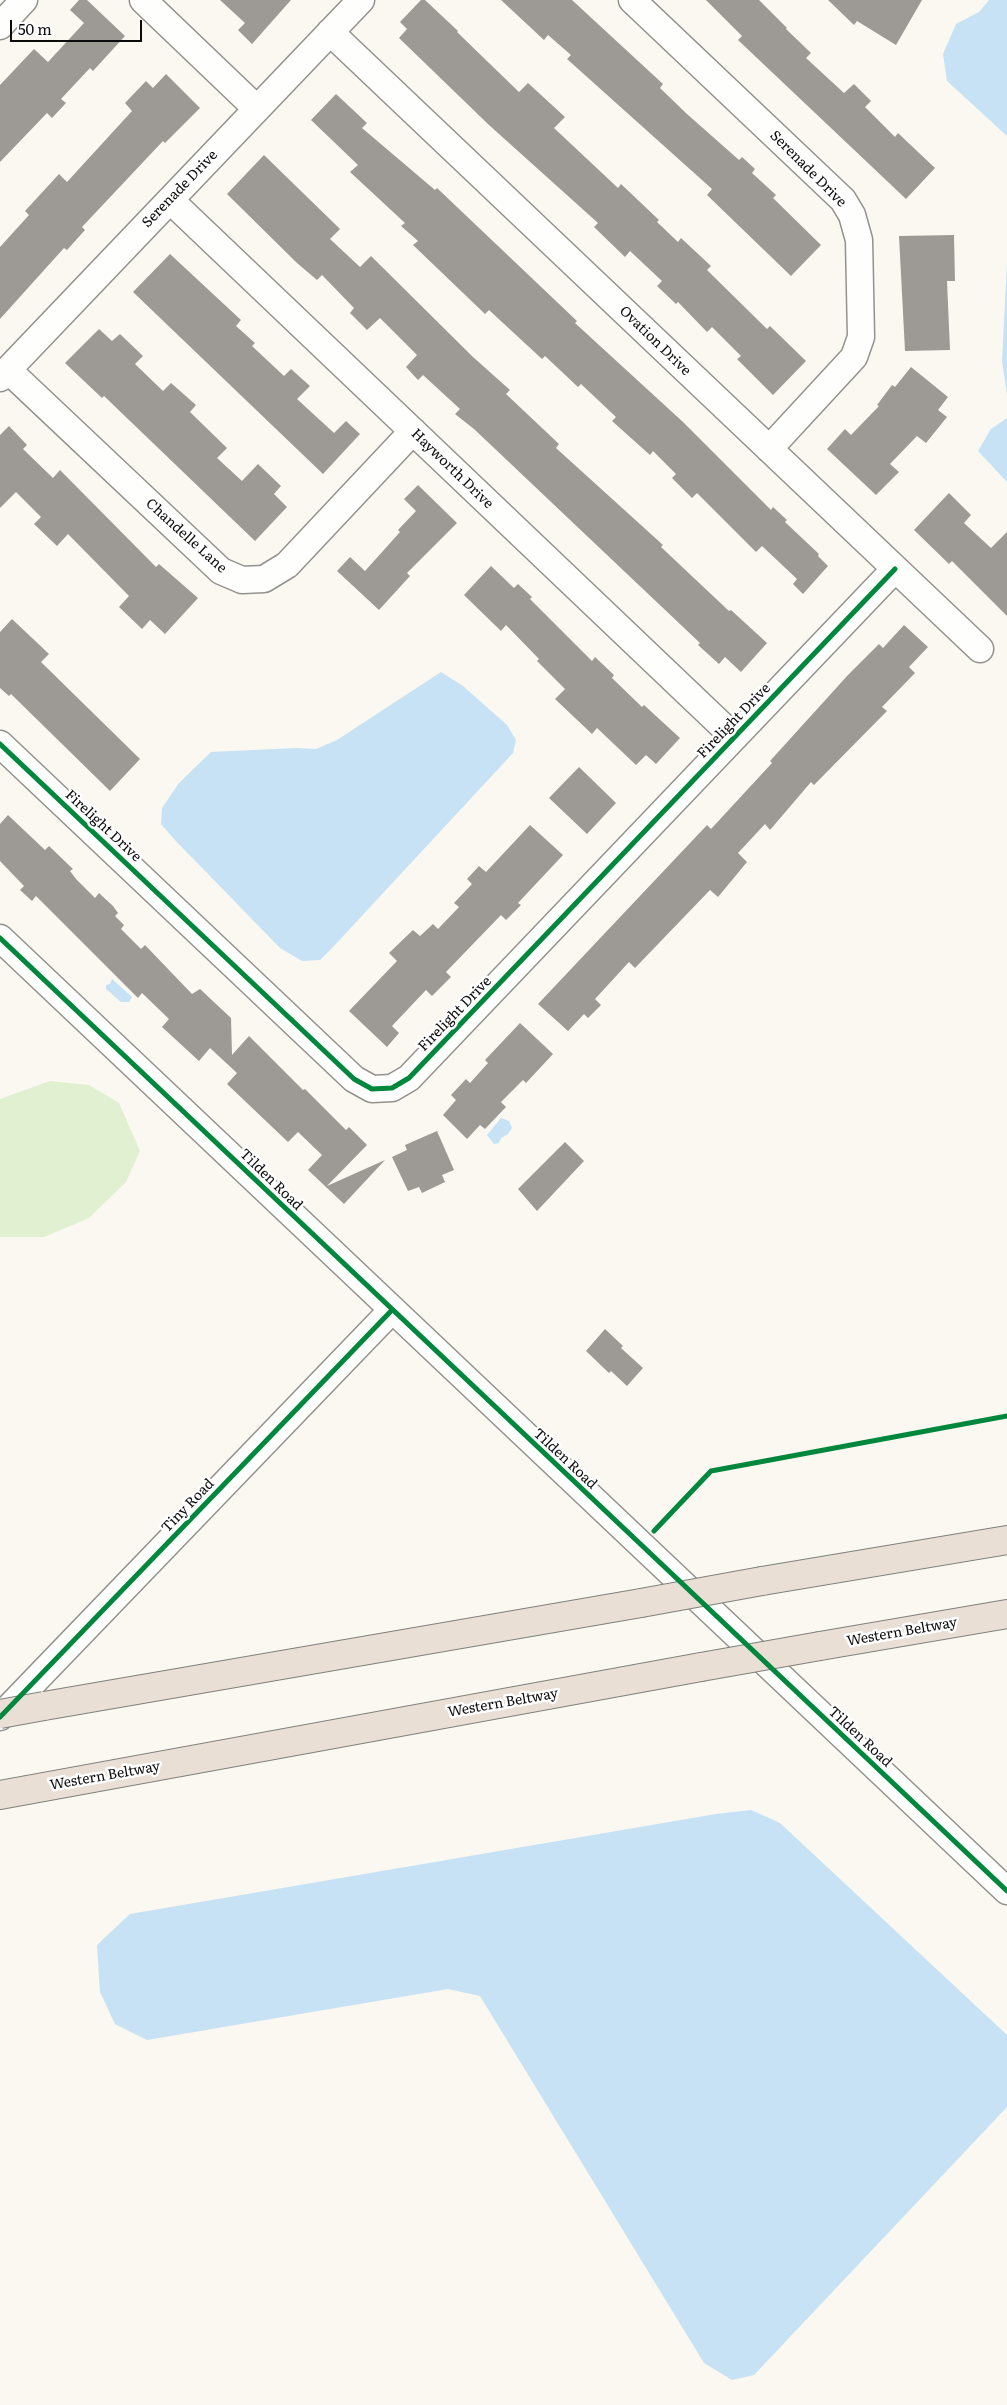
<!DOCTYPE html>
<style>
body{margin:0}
#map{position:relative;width:1007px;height:2405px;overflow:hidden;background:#faf8f0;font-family:Literata,serif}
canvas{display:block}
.scale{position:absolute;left:10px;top:20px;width:132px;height:22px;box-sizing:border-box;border:2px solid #0c0c0c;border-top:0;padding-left:6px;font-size:15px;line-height:18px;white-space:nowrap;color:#0c0c0c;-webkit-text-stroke:4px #fff;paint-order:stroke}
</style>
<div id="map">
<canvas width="1007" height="2405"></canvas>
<div class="scale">50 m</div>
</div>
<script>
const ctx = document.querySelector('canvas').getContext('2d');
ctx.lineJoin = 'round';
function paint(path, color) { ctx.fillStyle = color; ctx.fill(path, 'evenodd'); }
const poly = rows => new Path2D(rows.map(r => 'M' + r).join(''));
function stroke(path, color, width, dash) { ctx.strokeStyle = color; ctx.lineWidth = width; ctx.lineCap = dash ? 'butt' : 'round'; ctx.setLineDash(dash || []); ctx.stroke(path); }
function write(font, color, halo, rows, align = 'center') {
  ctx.font = font + ' Literata,serif'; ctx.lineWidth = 5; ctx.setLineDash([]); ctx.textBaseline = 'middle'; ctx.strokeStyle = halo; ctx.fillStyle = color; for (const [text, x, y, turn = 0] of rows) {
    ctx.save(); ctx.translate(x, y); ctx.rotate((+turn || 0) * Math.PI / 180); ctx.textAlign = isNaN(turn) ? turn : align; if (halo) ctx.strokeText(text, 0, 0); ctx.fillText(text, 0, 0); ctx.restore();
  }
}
paint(poly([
 [50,1081,89,1085,119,1103,140,1151,126,1182,89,1218,44,1237,0,1237,0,1099]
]), '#e1f0d0');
paint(poly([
 [989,0,1007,0,1007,136,947,81,943,54,956,24,979,12],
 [1007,263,1007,394,1002,361],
 [1007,418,1007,482,978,451,991,429],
 [441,672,463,686,507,725,516,740,513,753,333,947,320,960,302,961,280,948,174,839,161,824,162,808,179,783,211,752,296,748,316,749,337,740],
 [112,979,132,997,129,1002,121,1002,106,989,106,985,110,984],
 [501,1118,509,1121,512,1128,508,1134,501,1138,499,1143,494,1144,487,1135],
 [751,1810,780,1823,1007,2035,1007,2107,754,2375,732,2380,704,2363,480,1996,448,1989,147,2040,115,2024,100,1992,97,1945,130,1914,716,1814]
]), '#c6e2f4');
paint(poly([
 [79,0,87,0,125,36,93,71,90,68,61,99,66,103,52,118,47,113,0,162,0,85,34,49,48,62,84,23,70,10],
 [220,0,291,0,252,44,238,30,245,23],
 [421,0,425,0,458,31,457,32,519,92,528,83,565,117,554,128,618,188,621,184,659,220,657,222,678,242,681,238,711,266,707,270,767,329,770,326,806,361,773,395,737,359,741,356,712,327,707,332,678,302,676,304,657,286,662,281,630,251,625,257,594,227,598,223,489,125,399,38,407,29,400,22],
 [501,0,572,0,663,84,660,88,687,114,739,160,742,157,755,169,752,173,776,195,773,198,821,245,791,276,707,195,712,189,567,59,571,55,548,35,544,40],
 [706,0,759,0,787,28,786,29,811,53,806,58,844,93,854,84,871,101,865,107,895,137,898,133,935,168,906,199,738,40,742,36],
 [828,0,922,0,896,45,857,21,854,25],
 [166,74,200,108,165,143,163,141,114,193,82,227,85,230,67,250,64,248,0,319,0,247,29,215,25,211,59,174,67,182,132,111,125,103,146,81,153,88],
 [336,94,367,123,362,128,435,190,437,188,577,321,575,323,683,422,771,510,773,507,787,520,785,522,819,554,818,556,828,566,803,594,793,584,797,579,762,546,756,552,697,493,692,498,672,478,676,474,653,451,650,455,612,421,616,417,581,384,578,387,545,356,542,359,489,310,485,314,413,245,418,241,401,226,405,223,350,172,358,165,311,120],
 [264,155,340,229,330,239,360,267,371,256,473,357,510,390,506,394,559,444,556,448,663,545,661,547,729,611,731,610,767,643,741,672,725,657,719,664,698,645,700,643,474,429,455,414,460,409,423,375,418,380,406,367,417,355,380,318,367,330,350,313,354,308,322,275,317,280,297,263,227,194],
 [954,235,955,281,947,281,950,350,905,351,899,236],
 [170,254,241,320,236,326,255,343,252,346,284,376,291,369,310,386,297,399,334,433,346,421,360,434,323,474,133,292],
 [99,329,112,341,120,334,143,356,135,364,163,391,171,383,196,405,190,412,227,448,217,458,242,481,258,464,281,486,274,494,287,507,255,541,104,396,102,398,65,363],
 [911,367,948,397,938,410,947,417,926,443,917,436,890,464,899,472,876,495,827,449,845,429,851,435,879,406,877,405,892,385,895,387],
 [9,426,27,445,23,449,53,478,60,470,156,567,159,564,198,598,165,634,150,620,142,629,119,607,129,596,68,534,57,546,34,524,41,517,16,492,0,508,0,435],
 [418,485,457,523,407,573,410,576,379,610,337,571,350,557,365,571,400,532,398,530,416,511,404,499],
 [949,493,971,515,964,523,991,548,1007,532,1007,616,952,561,949,564,914,530],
 [491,566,514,588,518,584,532,597,530,599,592,661,595,657,614,675,612,678,642,707,644,705,680,738,656,764,646,755,636,765,597,728,592,734,555,699,565,689,537,661,539,659,506,625,501,631,464,595],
 [12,619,49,654,41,662,140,759,110,791,11,694,9,696,0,688,0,632],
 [904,625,928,647,909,667,915,673,882,707,887,711,814,785,811,782,770,830,765,824,738,853,747,862,718,897,710,890,635,968,629,962,595,999,601,1005,588,1018,584,1014,568,1031,538,1004,707,825,711,829,772,763,770,761,848,675,879,644,883,648],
 [579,767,616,803,587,834,549,798],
 [8,815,45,850,49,846,73,869,70,871,76,879,95,898,99,893,113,906,118,913,115,916,124,925,121,929,141,949,145,945,192,994,200,989,231,1018,232,1055,249,1036,303,1090,305,1089,346,1130,349,1127,367,1145,327,1186,385,1160,344,1204,308,1170,322,1155,298,1132,288,1142,227,1084,237,1073,210,1048,199,1061,162,1027,169,1019,142,993,138,998,36,896,32,901,20,890,24,886,0,861,0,824],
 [530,825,563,855,518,903,521,905,506,920,501,915,446,972,451,977,432,996,426,990,392,1026,399,1033,387,1047,349,1011,397,961,389,953,413,930,420,936,433,924,438,929,459,907,454,903,472,884,467,879,479,866,486,872],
 [520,1023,553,1054,526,1083,523,1080,501,1102,506,1107,485,1129,480,1125,467,1139,443,1115,456,1100,451,1095,466,1079,470,1083,488,1063,485,1060],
 [437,1131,454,1170,442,1175,445,1182,422,1193,419,1187,408,1191,392,1157,407,1150,405,1145],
 [565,1142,584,1161,537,1211,518,1189],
 [605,1329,623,1346,621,1348,643,1368,627,1386,611,1371,609,1373,586,1351]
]), '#9d9a96');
const minor = poly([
 [143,0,257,109],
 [632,0,843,200,852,215,859,240,861,337,854,357,769,449],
 [0,26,24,0],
 [330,32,980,649],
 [170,200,734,737],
 [8,370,221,571,242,580,264,579,287,565,413,431],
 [0,378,361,0],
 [0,744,354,1079,372,1089,392,1088,409,1078,895,569],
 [0,938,1007,1891],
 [0,1717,392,1310]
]);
const highway = poly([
 [762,1581,1007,1540],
 [820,1646,1007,1614],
 [44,1706,641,1603],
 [0,1795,701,1667]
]);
stroke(minor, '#93928f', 29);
stroke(highway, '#80807c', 30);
stroke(minor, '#fefefd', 26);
stroke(highway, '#e9dfd5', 28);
const highwayBridge = poly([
 [641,1603,762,1581],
 [701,1667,820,1646],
 [0,1714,44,1706]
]);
stroke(highwayBridge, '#80807c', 30, []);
stroke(highwayBridge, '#e9dfd5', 28);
stroke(poly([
 [0,744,354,1079,372,1089,392,1088,409,1078,895,569],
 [0,938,1007,1891],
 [654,1531,711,1471,1007,1416],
 [0,1717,392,1310]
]), '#00873e', 5);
write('14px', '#0c0c0c', '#fff', [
 ["Serenade Drive",808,169,45],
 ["Serenade Drive",180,189,-46],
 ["Ovation Drive",655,341,44],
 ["Hayworth Drive",452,469,44],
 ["Chandelle Lane",186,536,42],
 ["Firelight Drive",734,721,-46],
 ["Firelight Drive",103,826,43],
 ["Firelight Drive",455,1014,-46],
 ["Tilden Road",271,1180,44],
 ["Tilden Road",565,1459,43],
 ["Tiny Road",188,1506,-46],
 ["Western Beltway",902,1632,-10],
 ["Western Beltway",503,1703,-10],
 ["Tilden Road",860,1737,43],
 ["Western Beltway",105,1776,-10]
]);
</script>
